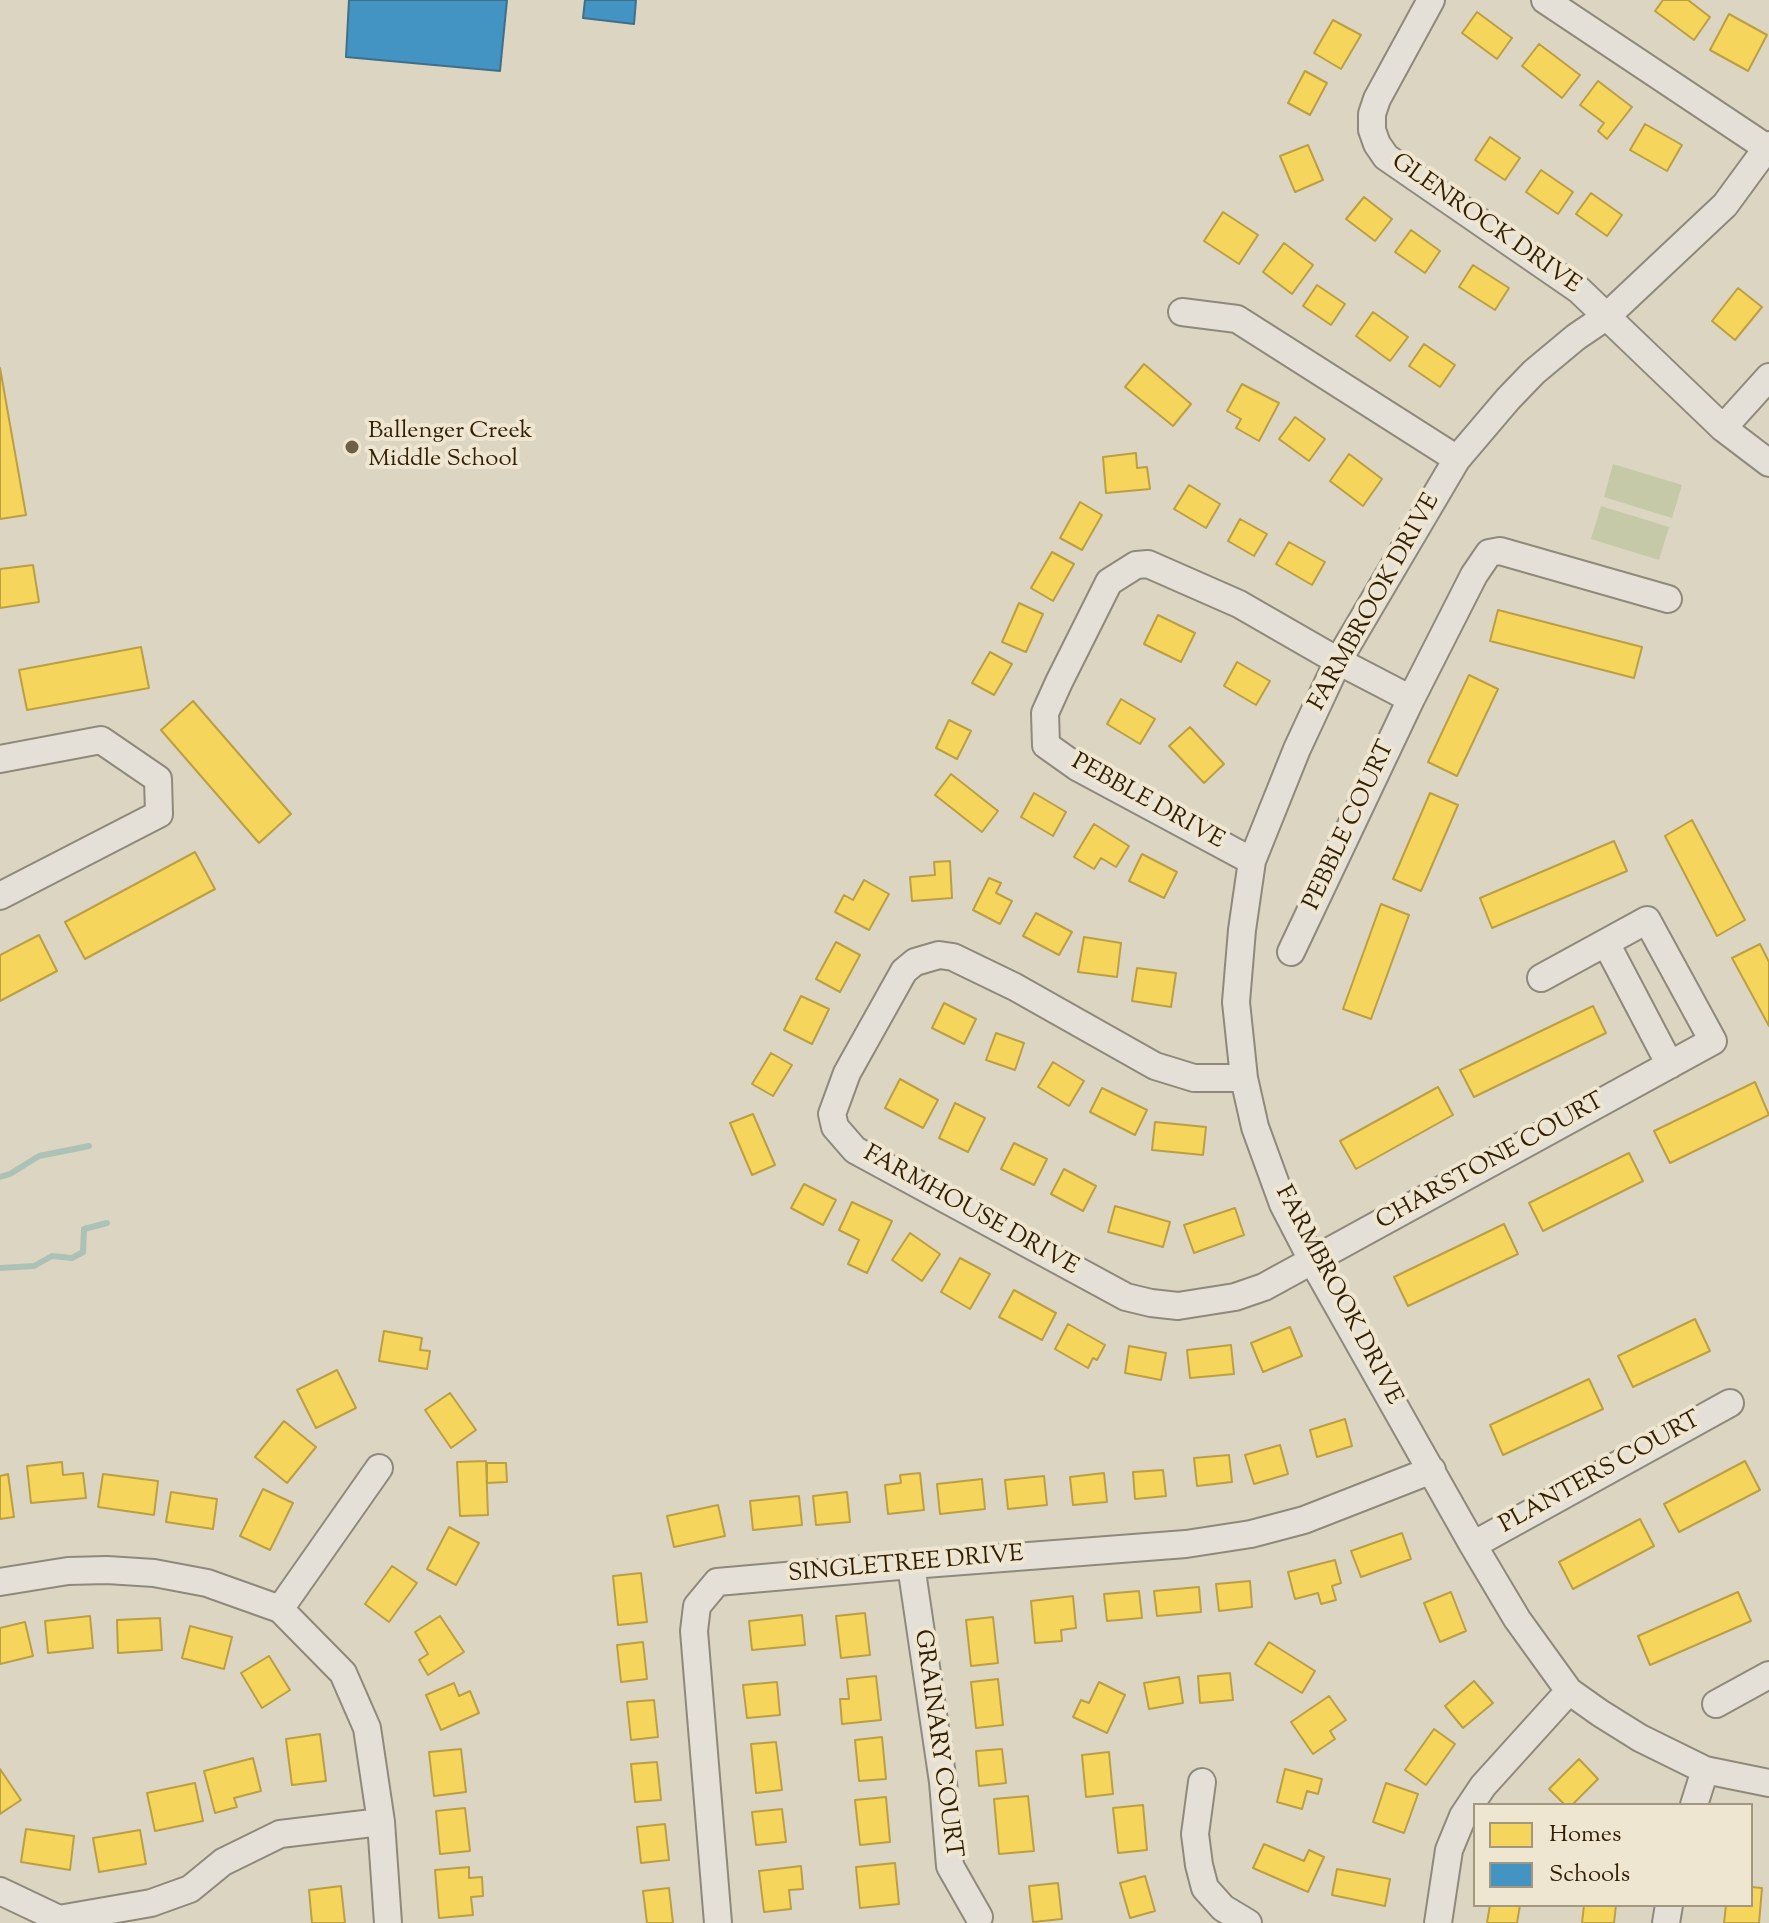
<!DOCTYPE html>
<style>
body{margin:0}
#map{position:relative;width:1769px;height:1923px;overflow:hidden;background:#dcd5c2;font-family:"Sorts Mill Goudy",serif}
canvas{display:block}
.legend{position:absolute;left:1473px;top:1803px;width:280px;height:104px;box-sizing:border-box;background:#efe6d1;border:2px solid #a3977f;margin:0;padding:10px 14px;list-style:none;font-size:24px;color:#322005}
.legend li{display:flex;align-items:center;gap:16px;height:40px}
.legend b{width:40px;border:2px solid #a3977f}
</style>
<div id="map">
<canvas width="1769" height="1923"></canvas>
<ul class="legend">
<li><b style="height:22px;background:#f6d55c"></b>Homes</li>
<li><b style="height:22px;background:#4393c3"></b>Schools</li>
</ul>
</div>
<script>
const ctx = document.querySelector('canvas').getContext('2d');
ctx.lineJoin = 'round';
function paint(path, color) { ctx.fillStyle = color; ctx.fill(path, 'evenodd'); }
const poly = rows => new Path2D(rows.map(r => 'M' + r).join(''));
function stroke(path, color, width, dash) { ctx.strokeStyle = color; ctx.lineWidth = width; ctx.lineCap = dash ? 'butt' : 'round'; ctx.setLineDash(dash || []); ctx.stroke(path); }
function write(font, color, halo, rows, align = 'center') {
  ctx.font = font + ' "Sorts Mill Goudy",serif'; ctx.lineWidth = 8; ctx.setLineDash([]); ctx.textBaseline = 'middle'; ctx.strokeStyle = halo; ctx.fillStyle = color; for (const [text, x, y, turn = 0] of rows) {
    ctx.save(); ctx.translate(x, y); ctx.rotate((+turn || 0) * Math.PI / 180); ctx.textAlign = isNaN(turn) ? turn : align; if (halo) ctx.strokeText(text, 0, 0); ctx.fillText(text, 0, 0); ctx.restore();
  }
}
paint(poly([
 [1613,464,1682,485,1672,518,1604,497],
 [1601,506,1669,527,1659,560,1591,539]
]), '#c5c9a8');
const homes = poly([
 [1663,0,1688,0,1710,17,1694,40,1655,11,1663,0],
 [1477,12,1512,38,1497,59,1462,33,1477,12],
 [1729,14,1767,35,1748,71,1710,50,1729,14],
 [1333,20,1361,35,1341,69,1314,53,1333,20],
 [1539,44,1580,75,1562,98,1522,66,1539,44],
 [1305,71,1327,83,1310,115,1288,103,1305,71],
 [1598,81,1632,107,1607,139,1598,131,1604,123,1580,105,1598,81],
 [1645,124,1682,145,1667,171,1630,150,1645,124],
 [1490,137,1520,158,1505,180,1475,160,1490,137],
 [1308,145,1323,180,1295,192,1280,156,1308,145],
 [1541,170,1573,192,1558,214,1526,192,1541,170],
 [1591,193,1622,215,1607,236,1576,214,1591,193],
 [1364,197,1392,219,1375,241,1346,219,1364,197],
 [1223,212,1258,235,1239,264,1204,241,1223,212],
 [1411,230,1440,251,1425,273,1395,252,1411,230],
 [1284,243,1313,265,1292,294,1263,272,1284,243],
 [1473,265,1509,288,1495,310,1459,287,1473,265],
 [1317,285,1345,304,1331,325,1303,306,1317,285],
 [1738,288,1762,307,1735,340,1712,321,1738,288],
 [1373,312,1408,337,1390,361,1356,336,1373,312],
 [1424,344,1455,365,1440,387,1409,366,1424,344],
 [1144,364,1191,404,1173,426,1125,387,1144,364],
 [0,368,26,515,0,519,0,368],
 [1242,384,1279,403,1259,441,1236,428,1241,419,1227,411,1242,384],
 [1295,417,1325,439,1309,461,1279,439,1295,417],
 [1136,453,1137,468,1147,467,1150,489,1106,493,1103,457,1136,453],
 [1349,454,1382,479,1363,506,1330,481,1349,454],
 [1189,485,1220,504,1206,528,1174,509,1189,485],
 [1080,502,1102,515,1082,550,1060,538,1080,502],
 [1240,519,1267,534,1254,556,1228,541,1240,519],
 [1289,542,1325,562,1312,585,1276,564,1289,542],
 [1052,552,1074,564,1053,601,1031,588,1052,552],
 [33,565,39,602,0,608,0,569,33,565],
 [1019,603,1043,614,1026,652,1002,642,1019,603],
 [1498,610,1642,647,1634,678,1490,641,1498,610],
 [1158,615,1195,633,1181,662,1144,644,1158,615],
 [141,647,149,688,27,710,19,670,141,647],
 [990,652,1012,664,994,695,972,683,990,652],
 [1237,662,1270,681,1256,705,1224,686,1237,662],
 [1469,675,1498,689,1457,776,1428,762,1469,675],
 [1121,699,1155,719,1140,744,1107,724,1121,699],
 [193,701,291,814,259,843,161,730,193,701],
 [949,720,971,731,957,759,936,748,949,720],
 [1190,727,1224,764,1204,783,1169,746,1190,727],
 [951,774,998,811,982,832,935,795,951,774],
 [1034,793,1066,812,1053,836,1021,817,1034,793],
 [1430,793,1458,805,1421,891,1393,879,1430,793],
 [1692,820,1745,920,1717,936,1665,836,1692,820],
 [1094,824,1129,846,1116,867,1101,858,1094,869,1074,857,1094,824],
 [1614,841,1627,871,1492,928,1480,898,1614,841],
 [195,852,215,889,85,959,65,922,195,852],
 [1142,854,1177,872,1164,898,1129,881,1142,854],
 [950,861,952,898,912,901,910,877,935,875,934,862,950,861],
 [989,878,1001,883,996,893,1012,901,1000,924,973,910,989,878],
 [864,880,889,894,869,930,835,912,844,895,853,900,864,880],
 [1381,904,1409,915,1371,1019,1343,1009,1381,904],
 [1036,913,1072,932,1059,955,1023,936,1036,913],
 [39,935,57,971,0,1001,0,955,39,935],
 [1084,937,1121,943,1117,977,1078,972,1084,937],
 [836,942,860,955,840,992,816,979,836,942],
 [1760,944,1769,962,1769,1026,1732,958,1760,944],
 [1137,968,1176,973,1171,1007,1132,1001,1137,968],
 [801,996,829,1009,812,1044,784,1030,801,996],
 [944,1003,976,1019,964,1044,932,1028,944,1003],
 [1593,1006,1606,1033,1474,1097,1460,1070,1593,1006],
 [996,1033,1024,1043,1015,1070,986,1060,996,1033],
 [771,1053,792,1065,773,1096,752,1084,771,1053],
 [1053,1062,1084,1081,1069,1106,1038,1087,1053,1062],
 [900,1079,938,1100,923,1128,885,1108,900,1079],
 [1755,1082,1769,1115,1670,1163,1654,1131,1755,1082],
 [1438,1087,1453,1115,1356,1169,1340,1141,1438,1087],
 [1102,1088,1147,1110,1135,1135,1090,1112,1102,1088],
 [955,1103,985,1118,968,1152,939,1138,955,1103],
 [753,1114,775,1165,752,1175,730,1123,753,1114],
 [1155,1122,1206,1127,1203,1155,1152,1150,1155,1122],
 [1014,1143,1047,1159,1034,1185,1001,1169,1014,1143],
 [1629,1153,1643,1181,1543,1231,1529,1203,1629,1153],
 [1064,1169,1096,1186,1083,1211,1051,1194,1064,1169],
 [804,1184,836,1200,823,1225,791,1208,804,1184],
 [852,1202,892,1221,867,1273,848,1264,859,1240,839,1230,852,1202],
 [1115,1206,1170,1222,1163,1247,1108,1232,1115,1206],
 [1235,1208,1244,1235,1194,1253,1184,1225,1235,1208],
 [1504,1224,1518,1254,1408,1306,1394,1277,1504,1224],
 [910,1233,940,1254,922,1281,892,1260,910,1233],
 [960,1258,990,1274,970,1309,941,1292,960,1258],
 [1014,1290,1056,1313,1042,1340,999,1317,1014,1290],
 [1695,1319,1710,1351,1633,1387,1618,1356,1695,1319],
 [1068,1324,1105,1345,1097,1360,1093,1358,1088,1368,1055,1349,1068,1324],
 [1290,1327,1302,1356,1263,1372,1251,1343,1290,1327],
 [384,1331,422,1338,420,1350,430,1351,427,1369,379,1361,384,1331],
 [1231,1345,1234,1374,1190,1378,1187,1350,1231,1345],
 [1129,1346,1166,1353,1161,1380,1125,1373,1129,1346],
 [337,1370,356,1408,316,1428,297,1390,337,1370],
 [1589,1379,1603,1409,1503,1455,1490,1425,1589,1379],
 [450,1393,476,1430,451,1448,425,1410,450,1393],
 [1345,1419,1352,1446,1317,1457,1310,1430,1345,1419],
 [284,1421,316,1447,287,1483,255,1457,284,1421],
 [1280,1445,1288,1474,1254,1484,1245,1455,1280,1445],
 [1229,1455,1232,1482,1197,1486,1194,1458,1229,1455],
 [486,1461,488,1515,460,1516,457,1462,486,1461],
 [1745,1461,1760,1490,1679,1532,1664,1504,1745,1461],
 [62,1462,63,1475,83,1473,86,1498,31,1503,27,1466,62,1462],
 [487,1463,506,1463,507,1482,487,1483,487,1463],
 [1163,1470,1166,1496,1135,1499,1133,1472,1163,1470],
 [920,1473,924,1510,888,1514,885,1485,901,1483,900,1475,920,1473],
 [1104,1473,1107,1502,1073,1505,1070,1477,1104,1473],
 [8,1474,14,1517,0,1519,0,1476,8,1474],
 [103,1474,158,1481,154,1515,98,1507,103,1474],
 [1044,1476,1047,1505,1008,1509,1005,1480,1044,1476],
 [982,1479,985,1509,940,1514,937,1484,982,1479],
 [263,1489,293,1503,270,1550,240,1536,263,1489],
 [171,1492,217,1499,213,1529,166,1522,171,1492],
 [847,1492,850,1522,816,1525,813,1496,847,1492],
 [799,1496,802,1525,753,1530,750,1501,799,1496],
 [718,1505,725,1536,674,1547,667,1516,718,1505],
 [1640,1519,1654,1546,1573,1589,1559,1562,1640,1519],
 [449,1527,479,1543,456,1585,427,1569,449,1527],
 [1402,1533,1411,1559,1361,1577,1351,1551,1402,1533],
 [1335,1560,1341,1583,1332,1586,1336,1600,1321,1604,1318,1593,1295,1599,1288,1572,1335,1560],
 [392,1566,417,1583,389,1622,365,1604,392,1566],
 [641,1573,647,1622,618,1625,613,1576,641,1573],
 [1250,1581,1252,1607,1219,1611,1216,1584,1250,1581],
 [1199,1587,1201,1612,1157,1616,1154,1591,1199,1587],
 [1139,1591,1142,1618,1107,1621,1104,1594,1139,1591],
 [1451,1592,1466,1631,1440,1642,1424,1603,1451,1592],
 [1738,1592,1751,1621,1650,1665,1638,1636,1738,1592],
 [1073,1596,1076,1628,1061,1630,1062,1641,1035,1643,1031,1601,1073,1596],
 [865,1613,870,1655,841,1658,836,1616,865,1613],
 [802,1615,805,1645,752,1650,749,1621,802,1615],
 [90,1616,93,1648,48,1653,45,1621,90,1616],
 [440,1616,464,1652,428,1675,419,1660,428,1654,415,1632,440,1616],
 [993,1617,998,1663,971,1666,966,1620,993,1617],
 [160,1618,162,1650,118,1653,117,1620,160,1618],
 [25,1622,33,1656,0,1664,0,1628,25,1622],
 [190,1626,232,1637,224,1669,182,1658,190,1626],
 [643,1642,647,1679,621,1682,617,1645,643,1642],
 [1269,1642,1315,1671,1302,1693,1255,1664,1269,1642],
 [269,1656,290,1690,262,1708,241,1673,269,1656],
 [1230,1673,1233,1700,1200,1703,1198,1676,1230,1673],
 [876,1676,881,1720,842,1724,840,1699,849,1699,847,1679,876,1676],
 [1179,1677,1183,1703,1149,1709,1144,1683,1179,1677],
 [998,1679,1003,1725,976,1728,971,1682,998,1679],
 [1474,1681,1493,1703,1463,1728,1445,1706,1474,1681],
 [777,1682,780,1715,747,1718,743,1685,777,1682],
 [1099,1682,1125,1695,1107,1733,1073,1717,1081,1700,1089,1703,1099,1682],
 [454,1683,459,1696,470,1691,479,1713,441,1730,426,1695,454,1683],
 [1329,1696,1346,1720,1330,1731,1335,1739,1313,1754,1291,1722,1329,1696],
 [654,1700,658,1737,631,1740,627,1702,654,1700],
 [1434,1729,1455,1744,1426,1785,1405,1770,1434,1729],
 [320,1734,326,1781,292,1785,286,1739,320,1734],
 [882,1737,886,1779,859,1781,855,1740,882,1737],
 [776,1742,782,1790,756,1793,751,1744,776,1742],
 [461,1749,466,1792,434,1796,429,1752,461,1749],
 [1002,1749,1006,1783,979,1786,976,1751,1002,1749],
 [1109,1752,1113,1794,1086,1797,1082,1755,1109,1752],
 [253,1758,261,1791,234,1798,237,1807,215,1813,204,1771,253,1758],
 [1579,1759,1598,1779,1572,1805,1565,1805,1549,1789,1579,1759],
 [657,1762,661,1800,635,1802,631,1764,657,1762],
 [0,1769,21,1800,0,1814,0,1769],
 [1285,1769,1322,1779,1318,1794,1307,1791,1302,1809,1277,1802,1285,1769],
 [195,1783,203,1821,155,1831,147,1793,195,1783],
 [1386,1783,1418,1794,1404,1833,1373,1822,1386,1783],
 [1028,1796,1034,1851,999,1854,994,1799,1028,1796],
 [886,1797,890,1842,860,1845,855,1800,886,1797],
 [1143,1805,1147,1850,1118,1853,1113,1808,1143,1805],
 [465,1808,470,1851,440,1854,436,1811,465,1808],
 [782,1809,786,1842,756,1845,752,1812,782,1809],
 [665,1824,669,1860,641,1863,637,1827,665,1824],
 [26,1829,74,1836,70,1870,21,1862,26,1829],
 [140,1830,146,1864,99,1872,93,1838,140,1830],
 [1264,1844,1304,1861,1309,1850,1324,1857,1308,1892,1253,1868,1264,1844],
 [895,1863,899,1904,860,1908,856,1867,895,1863],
 [801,1866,803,1889,789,1890,791,1909,764,1912,759,1871,801,1866],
 [469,1867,469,1878,482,1877,483,1896,471,1897,473,1915,439,1918,435,1870,469,1867],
 [1337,1869,1390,1879,1385,1906,1332,1895,1337,1869],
 [1145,1876,1155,1911,1130,1918,1120,1883,1145,1876],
 [1058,1883,1062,1919,1033,1922,1029,1886,1058,1883],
 [341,1886,345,1923,312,1923,309,1890,341,1886],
 [1751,1887,1762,1888,1759,1923,1724,1923,1726,1905,1751,1905,1751,1887],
 [669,1888,673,1923,647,1923,643,1891,669,1888],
 [1490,1905,1520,1905,1517,1923,1487,1923,1490,1905],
 [1584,1905,1616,1905,1614,1923,1582,1923,1584,1905]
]);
paint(homes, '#f6d55c');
stroke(homes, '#bb9f42', 2);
const schools = poly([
 [349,0,507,0,500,71,346,57,349,0],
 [585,0,636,0,634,24,583,18,585,0]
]);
paint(schools, '#4393c3');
stroke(schools, '#3e708a', 2);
stroke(poly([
 [0,1177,10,1174,39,1156,89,1146],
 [0,1268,34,1266,52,1256,72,1258,83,1252,84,1229,107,1223]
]), '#acc2b6', 6);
const minor = poly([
 [1431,0,1377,99,1372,114,1372,130,1377,144,1386,157,1579,290,1723,428,1769,463],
 [1545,0,1767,148],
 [1769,145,1725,205,1607,316,1576,337,1534,372,1508,399,1457,459,1338,661,1297,749,1252,861,1242,930,1236,1002,1244,1078,1255,1127,1283,1204,1312,1260,1473,1545,1517,1619,1569,1691,1600,1713,1640,1738,1705,1770,1769,1783],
 [1182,312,1237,319,1457,459],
 [1723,428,1769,377],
 [0,759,101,740,158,779,159,814,0,896],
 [1252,861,1077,767,1046,745,1045,713,1059,682,1109,582,1136,565,1148,564,1239,604,1338,661,1411,699],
 [1606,943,1670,1065],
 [1291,952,1411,699,1474,575,1489,553,1500,551,1668,599],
 [1244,1078,1194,1078,1155,1066,1015,987,953,957,939,955,915,962,904,971,847,1073,832,1114,835,1127,855,1150,1126,1297,1151,1303,1178,1306,1235,1297,1264,1287,1713,1041,1647,920,1541,978],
 [1473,1545,1730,1403],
 [911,1565,943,1782,950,1866,979,1917],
 [0,1582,68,1571,107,1570,154,1573,207,1583,280,1609,343,1673,367,1728,381,1822,388,1923],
 [280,1609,379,1468],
 [1716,1704,1769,1675],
 [1202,1782,1195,1834,1199,1865,1205,1888,1223,1908,1248,1923],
 [1694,1805,1705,1770],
 [0,1891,59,1919,151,1903,190,1889,223,1862,280,1834,381,1822],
 [718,1923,694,1631,697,1606,717,1582,911,1565,1186,1544,1251,1534,1304,1520,1432,1470],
 [1438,1923,1449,1850,1463,1816,1483,1786,1569,1691],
 [1666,1923,1669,1905]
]);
stroke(minor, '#8f897b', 30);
stroke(minor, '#e4e0d7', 26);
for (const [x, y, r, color] of [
 [352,447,8,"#6e5f47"]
]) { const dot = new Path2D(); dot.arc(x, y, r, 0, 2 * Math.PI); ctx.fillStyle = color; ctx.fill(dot); stroke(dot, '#efe6d1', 3); }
write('24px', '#322005', '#efe6d1', [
 ["GLENROCK DRIVE",1485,225,35],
 ["FARMBROOK DRIVE",1376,603,-61],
 ["PEBBLE DRIVE",1147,803,29],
 ["PEBBLE COURT",1351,826,-65],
 ["CHARSTONE COURT",1491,1163,-29],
 ["FARMHOUSE DRIVE",970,1212,29],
 ["FARMBROOK DRIVE",1337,1296,62],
 ["PLANTERS COURT",1601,1474,-29],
 ["SINGLETREE DRIVE",906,1566,-5],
 ["GRAINARY COURT",936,1744,82]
]);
write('24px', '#322005', '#efe6d1', [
 ["Ballenger Creek",368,433],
 ["Middle School",368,461]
], 'left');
</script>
